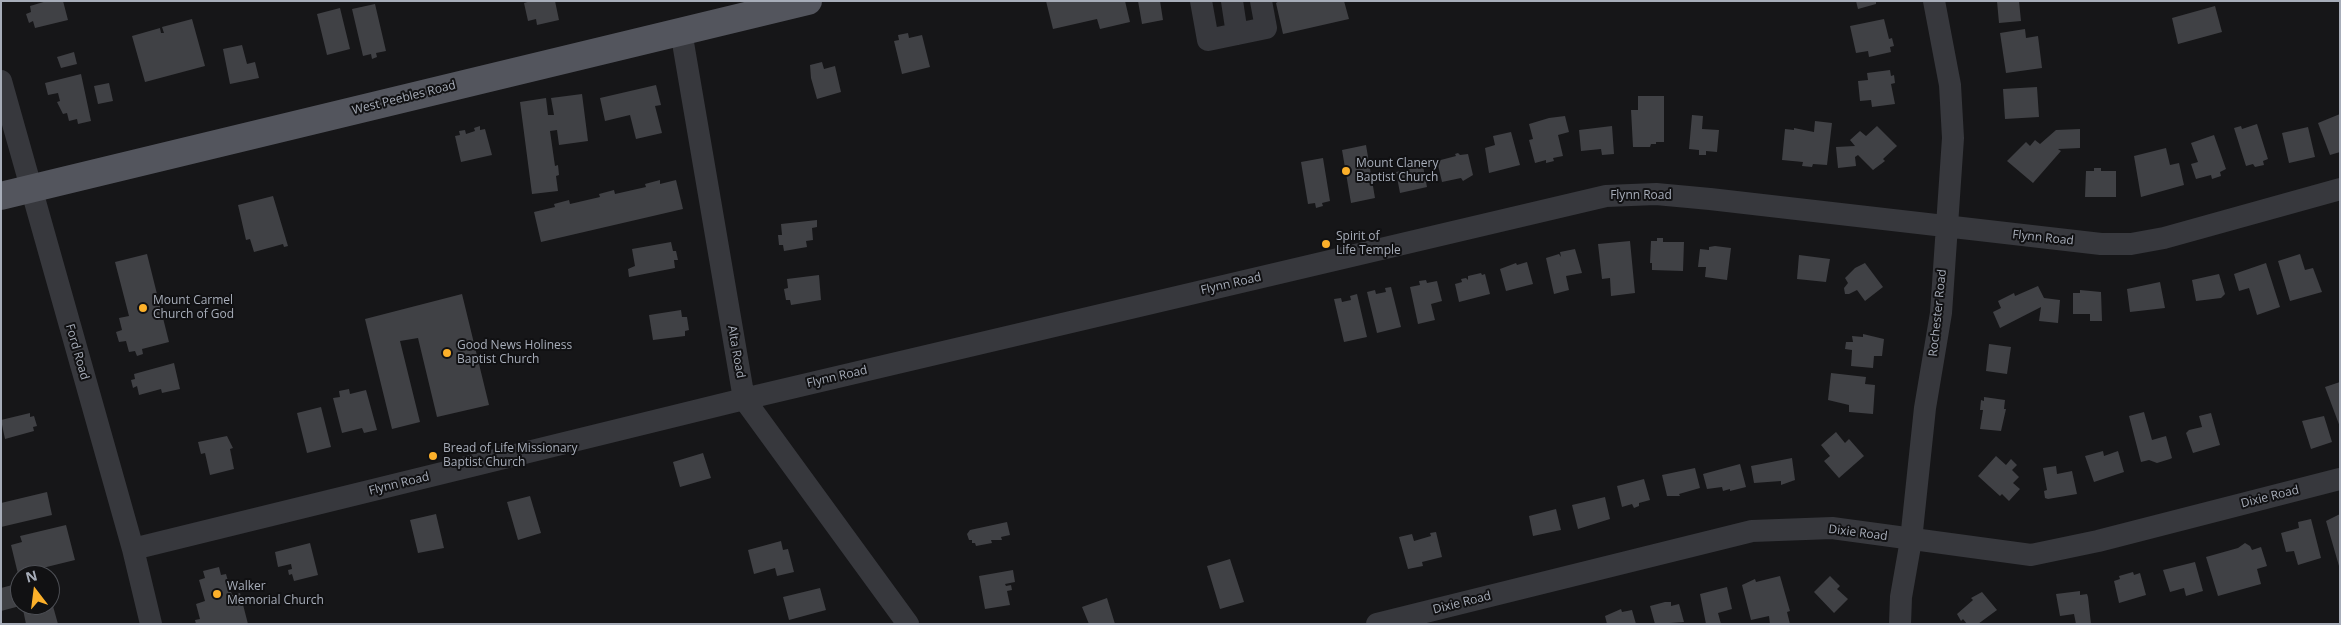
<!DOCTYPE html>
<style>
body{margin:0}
#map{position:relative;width:2341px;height:625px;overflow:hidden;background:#161618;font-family:"Open Sans",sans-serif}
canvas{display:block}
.frame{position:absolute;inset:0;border:2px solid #a7adb9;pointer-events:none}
.north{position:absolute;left:10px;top:565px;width:50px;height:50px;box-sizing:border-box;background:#111113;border:1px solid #4d4f55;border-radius:50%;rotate:345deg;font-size:14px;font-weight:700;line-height:20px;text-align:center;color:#a7adb9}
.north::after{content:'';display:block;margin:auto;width:18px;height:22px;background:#fcb02a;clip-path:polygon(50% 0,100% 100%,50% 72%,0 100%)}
</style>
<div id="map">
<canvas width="2341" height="625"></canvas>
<div class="frame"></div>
<div class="north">N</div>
</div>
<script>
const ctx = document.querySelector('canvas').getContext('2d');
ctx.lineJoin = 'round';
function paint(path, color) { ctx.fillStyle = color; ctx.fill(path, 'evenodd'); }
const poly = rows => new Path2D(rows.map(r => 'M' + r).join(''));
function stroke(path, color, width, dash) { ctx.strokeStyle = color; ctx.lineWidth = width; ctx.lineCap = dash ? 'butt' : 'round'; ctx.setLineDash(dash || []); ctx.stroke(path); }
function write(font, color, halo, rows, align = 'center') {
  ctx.font = font + ' "Open Sans",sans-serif'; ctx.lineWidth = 4; ctx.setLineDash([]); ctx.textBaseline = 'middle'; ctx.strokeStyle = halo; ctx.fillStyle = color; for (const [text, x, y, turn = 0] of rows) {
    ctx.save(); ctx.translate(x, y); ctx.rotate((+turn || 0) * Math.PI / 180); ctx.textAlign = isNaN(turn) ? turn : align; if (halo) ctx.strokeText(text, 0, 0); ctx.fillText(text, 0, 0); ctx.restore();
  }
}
paint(poly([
 [47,1,63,1,68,20,35,28,33,21,29,23,26,14,31,12,30,6],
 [531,1,555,1,559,20,537,25,536,19,528,21,524,3],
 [1046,1,1125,1,1130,22,1100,29,1097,19,1053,29],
 [1138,1,1160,1,1163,20,1142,24],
 [1279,1,1344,1,1349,19,1283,34,1276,3],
 [1856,1,1876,1,1876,4,1858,9],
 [1997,1,2019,1,2021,21,1999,23],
 [375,4,386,51,376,53,377,57,372,59,371,54,363,56,352,9],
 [2215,6,2222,32,2178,44,2172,18],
 [340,8,350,49,327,55,317,14],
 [192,19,205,66,145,82,132,36,160,28,161,33,164,33,162,27],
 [1884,19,1889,39,1892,38,1894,46,1890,47,1891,52,1869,57,1868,51,1856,53,1850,26],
 [2025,29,2026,38,2038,36,2042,68,2006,73,2000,33],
 [908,33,909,38,922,35,930,67,902,74,894,41,899,40,898,35],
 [242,45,247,64,255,62,259,78,230,84,223,49],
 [74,52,77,64,61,68,57,57],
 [822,62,824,69,835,66,841,92,817,99,811,78,810,65],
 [1890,70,1891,76,1894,75,1895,83,1891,84,1895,104,1872,107,1871,100,1860,101,1858,81,1868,80,1867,73],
 [81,74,91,121,78,124,77,119,69,121,67,113,63,114,57,102,60,101,58,93,48,95,45,83],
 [109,83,113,101,98,104,94,86],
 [656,85,661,105,655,106,662,133,636,139,630,115,605,121,600,98],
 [2037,87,2039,117,2005,119,2003,89],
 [582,94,588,141,559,145,557,130,550,131,555,166,558,165,559,175,556,176,558,191,532,194,520,102,546,98,548,115,554,115,551,98],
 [1638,96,1664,96,1664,142,1656,142,1656,144,1651,144,1650,147,1633,147,1631,110,1638,110],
 [2340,114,2340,152,2330,155,2318,123],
 [1692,115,1703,116,1702,129,1719,130,1717,152,1706,151,1706,155,1699,155,1699,150,1689,149],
 [1565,116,1569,132,1558,135,1563,156,1553,158,1554,161,1546,163,1546,160,1535,163,1529,140,1533,139,1529,124,1549,118],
 [1815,121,1832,123,1827,165,1813,164,1812,167,1802,166,1803,162,1782,160,1785,129,1794,130,1794,128,1814,132],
 [2257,124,2268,159,2263,161,2264,165,2255,167,2253,164,2246,166,2234,128,2241,126,2242,129],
 [480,126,480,130,485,129,492,155,461,162,455,136,460,135,459,131,465,130,466,134,475,131,474,128],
 [1612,126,1614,154,1602,155,1601,149,1581,151,1579,130],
 [1877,126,1897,146,1883,159,1885,161,1873,170,1858,155,1855,157,1856,166,1838,168,1836,147,1855,146,1850,140,1860,131,1866,136],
 [2308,127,2315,157,2289,163,2282,133],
 [2080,129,2080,148,2058,149,2061,151,2033,183,2007,161,2026,142,2030,146,2035,140,2040,144,2056,130],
 [1511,132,1520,165,1489,173,1485,148,1495,145,1493,136],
 [2214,135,2226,169,2220,172,2221,176,2212,179,2211,175,2196,179,2191,164,2198,162,2191,143],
 [1366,145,1375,198,1351,203,1342,150],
 [2166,148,2170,165,2179,163,2184,185,2141,197,2134,156],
 [1458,153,1460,155,1468,154,1473,175,1463,181,1461,178,1442,182,1437,161,1456,156,1455,154],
 [1323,158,1330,201,1322,203,1323,206,1316,208,1315,203,1308,204,1301,162],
 [1423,166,1427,187,1400,193,1396,172],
 [2094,168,2101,168,2101,171,2116,171,2116,197,2085,197,2086,171,2094,171],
 [660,180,660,184,676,180,683,209,541,242,534,212,555,207,554,204,569,200,570,204,600,197,599,194,614,190,615,194,646,187,645,184],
 [273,196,288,246,284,247,283,244,254,252,250,239,246,240,238,205],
 [817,220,817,227,812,228,813,240,806,241,807,247,784,251,783,245,779,245,778,235,782,235,781,224],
 [1657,238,1663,238,1663,242,1684,242,1683,271,1652,270,1652,263,1650,263,1651,241,1657,241],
 [1630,241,1635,293,1611,296,1610,278,1602,279,1598,244],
 [671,242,673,251,676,251,678,260,674,260,675,268,629,277,628,269,635,266,632,249],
 [1715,246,1731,248,1727,280,1705,277,1706,267,1698,267,1700,249,1709,250,1709,247],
 [1575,249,1582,273,1566,276,1569,290,1554,294,1546,258,1559,254,1561,257,1560,252],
 [147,254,169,342,142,349,143,354,137,356,135,351,129,352,126,341,119,342,116,332,122,330,119,318,129,316,115,262],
 [2300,254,2305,270,2313,268,2322,292,2290,301,2278,261],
 [1799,255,1830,259,1826,282,1797,279],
 [1527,262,1533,284,1506,291,1500,269,1516,263,1517,265],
 [1865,263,1883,287,1865,301,1857,290,1849,294,1845,294,1844,288,1848,283,1845,278,1855,268],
 [2266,263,2280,307,2257,315,2249,288,2239,291,2234,274],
 [1481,273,1482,275,1485,274,1490,294,1459,302,1455,284,1462,282,1461,279,1466,278,1468,280,1468,276],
 [2219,274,2225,294,2221,298,2196,301,2192,280],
 [819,275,821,300,791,305,790,300,786,300,784,289,788,288,787,279],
 [1426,280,1427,283,1437,281,1442,301,1431,304,1435,320,1418,324,1410,287,1420,285,1419,281],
 [2160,282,2165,308,2130,312,2127,289],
 [2038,286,2044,298,2060,300,2058,323,2039,321,2041,307,2000,328,1993,312,2001,308,1998,301,2014,293,2015,296],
 [1391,287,1401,327,1377,333,1367,292,1375,290,1376,294,1386,292,1385,288],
 [2080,290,2101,292,2102,321,2090,321,2090,314,2073,314,2073,293,2080,293],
 [462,294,489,405,437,417,418,338,400,341,420,422,392,429,365,319],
 [1357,294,1367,337,1344,342,1334,299,1341,298,1342,302,1351,300,1350,296],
 [681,310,682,317,687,317,689,330,685,331,685,336,653,340,649,315],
 [1863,334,1884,339,1882,356,1874,356,1873,368,1851,366,1852,350,1845,349,1846,342,1853,342,1852,336,1863,337],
 [1989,344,2011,347,2007,374,1986,371],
 [174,363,180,389,162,393,161,389,139,395,137,386,133,388,131,380,135,379,134,374],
 [1831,373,1866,377,1865,384,1875,385,1873,414,1849,412,1849,405,1828,400],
 [2340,382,2340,427,2325,387],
 [349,389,350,394,366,390,377,430,364,433,362,428,342,433,333,398,340,397,339,391],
 [1984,397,2005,400,2004,409,2006,409,2001,431,1980,429,1983,410,1980,410,1981,400,1984,401],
 [321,407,331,447,307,453,297,413],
 [2144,412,2152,440,2166,436,2172,458,2170,459,2157,463,2149,460,2141,462,2129,416],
 [30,413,30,417,34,416,37,426,33,427,34,431,5,439,1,420],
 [2211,413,2220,445,2193,453,2186,433,2189,430,2202,427,2199,416],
 [2324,416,2332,442,2311,449,2302,421],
 [1836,432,1845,443,1849,439,1864,456,1839,478,1824,461,1830,456,1821,445],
 [227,436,233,448,230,449,234,469,210,475,205,453,201,454,198,442],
 [2103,451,2104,456,2118,451,2124,472,2094,482,2085,456],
 [703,453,711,478,680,487,673,462],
 [1996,456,2006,465,2011,459,2017,465,2012,470,2019,477,2013,483,2020,489,2009,501,2002,494,2000,496,1978,476],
 [1792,458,1795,480,1781,485,1781,481,1754,483,1751,466],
 [1740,464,1746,487,1730,491,1730,489,1723,491,1722,487,1707,489,1703,474],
 [2056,466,2057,474,2072,471,2077,494,2048,499,2045,498,2044,491,2047,490,2043,468],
 [1695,468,1700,488,1679,494,1680,496,1667,496,1662,475],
 [1644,479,1650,500,1639,503,1639,506,1634,508,1632,504,1622,507,1617,486],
 [47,492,52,515,1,527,1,503],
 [530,496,541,533,518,540,507,502],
 [1605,497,1610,519,1578,529,1572,505],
 [1556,509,1561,530,1533,536,1529,516],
 [436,514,444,548,418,553,410,520],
 [2340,514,2340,566,2339,566,2326,521],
 [2311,519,2321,558,2298,565,2294,551,2286,552,2281,533,2299,528,2298,522],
 [1007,522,1010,535,1001,537,1002,540,991,540,992,543,976,546,975,543,972,543,972,540,969,540,967,534,970,530],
 [66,525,75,560,18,574,11,545,22,542,20,536],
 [1436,532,1442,557,1422,562,1423,566,1408,569,1399,537,1412,534,1414,541,1431,536,1430,533],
 [781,541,783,550,788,549,794,572,777,576,775,568,754,574,748,550],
 [310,543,318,575,294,581,292,574,289,575,288,570,292,569,291,564,278,567,275,552],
 [2245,543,2250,546,2252,550,2261,547,2267,566,2257,569,2261,584,2218,596,2206,557,2238,548],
 [1230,559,1244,602,1220,609,1207,566],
 [2195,562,2203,591,2186,596,2184,588,2170,592,2163,570],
 [219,567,221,575,226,574,232,595,240,593,248,624,196,624,195,620,200,619,196,604,205,601,199,580,205,578,203,571],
 [1013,570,1015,582,1005,584,1006,586,1011,585,1012,590,1007,591,1010,605,985,609,979,576],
 [2133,572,2134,575,2140,573,2146,595,2119,603,2114,581,2120,579,2119,576],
 [52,575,58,597,51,599,58,624,26,624,22,605,50,605,50,576],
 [1780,576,1790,611,1787,612,1790,624,1770,624,1769,616,1751,620,1742,585,1755,579,1756,582],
 [1830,576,1840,586,1837,589,1848,599,1834,613,1814,592],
 [20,583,20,606,1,611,1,588],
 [1727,587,1732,609,1718,613,1721,624,1706,624,1700,594],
 [820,588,826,610,789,620,783,597],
 [2080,591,2080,595,2087,594,2088,597,2091,624,2076,624,2074,614,2060,616,2056,594],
 [1982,592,1997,610,1978,624,1967,624,1963,619,1961,621,1957,614,1973,600,1971,598],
 [1107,598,1115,624,1089,624,1082,607],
 [1665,602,1671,602,1671,606,1679,604,1684,622,1655,624,1650,606],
 [1621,609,1622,612,1632,610,1636,624,1607,624,1605,616]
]), '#404145');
stroke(poly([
 [1201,1,1208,40,1266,28,1261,1],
 [1232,1,1237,34],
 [681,31,744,399,908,624],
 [1,81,133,549,151,624],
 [133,549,744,399,1606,196,1656,194,1710,199,2101,244,2131,244,2164,238,2340,189],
 [1377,624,1752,531,1832,528,2031,555,2098,541,2340,479],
 [1900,624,1901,597,1911,540,1925,408,1941,313,1953,138,1950,85,1934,1]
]), '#37383d', 22);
stroke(poly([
 [1,196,808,1]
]), '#53555d', 28);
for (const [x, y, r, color] of [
 [1346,171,5,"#fcb02a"],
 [1326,244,5,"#fcb02a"],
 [143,308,5,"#fcb02a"],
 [447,353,5,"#fcb02a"],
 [433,456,5,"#fcb02a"],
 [217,594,5,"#fcb02a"]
]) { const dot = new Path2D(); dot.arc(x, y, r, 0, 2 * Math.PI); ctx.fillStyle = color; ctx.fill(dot); stroke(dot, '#111113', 2); }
write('12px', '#a7adb9', '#111113', [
 ["West Peebles Road",404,98,-14],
 ["Flynn Road",1641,196],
 ["Flynn Road",2043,238,6],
 ["Flynn Road",1231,284,-13],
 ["Rochester Road",1938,313,-84],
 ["Ford Road",77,352,74],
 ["Alta Road",736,352,80],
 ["Flynn Road",837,377,-13],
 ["Flynn Road",399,484,-14],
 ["Dixie Road",2270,497,-14],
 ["Dixie Road",1858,533,7],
 ["Dixie Road",1462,603,-14]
]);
write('12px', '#a7adb9', '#111113', [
 ["Mount Clanery",1356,164],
 ["Baptist Church",1356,178],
 ["Spirit of",1336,237],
 ["Life Temple",1336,251],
 ["Mount Carmel",153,301],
 ["Church of God",153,315],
 ["Good News Holiness",457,346],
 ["Baptist Church",457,360],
 ["Bread of Life Missionary",443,449],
 ["Baptist Church",443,463],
 ["Walker",227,587],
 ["Memorial Church",227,601]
], 'left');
</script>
